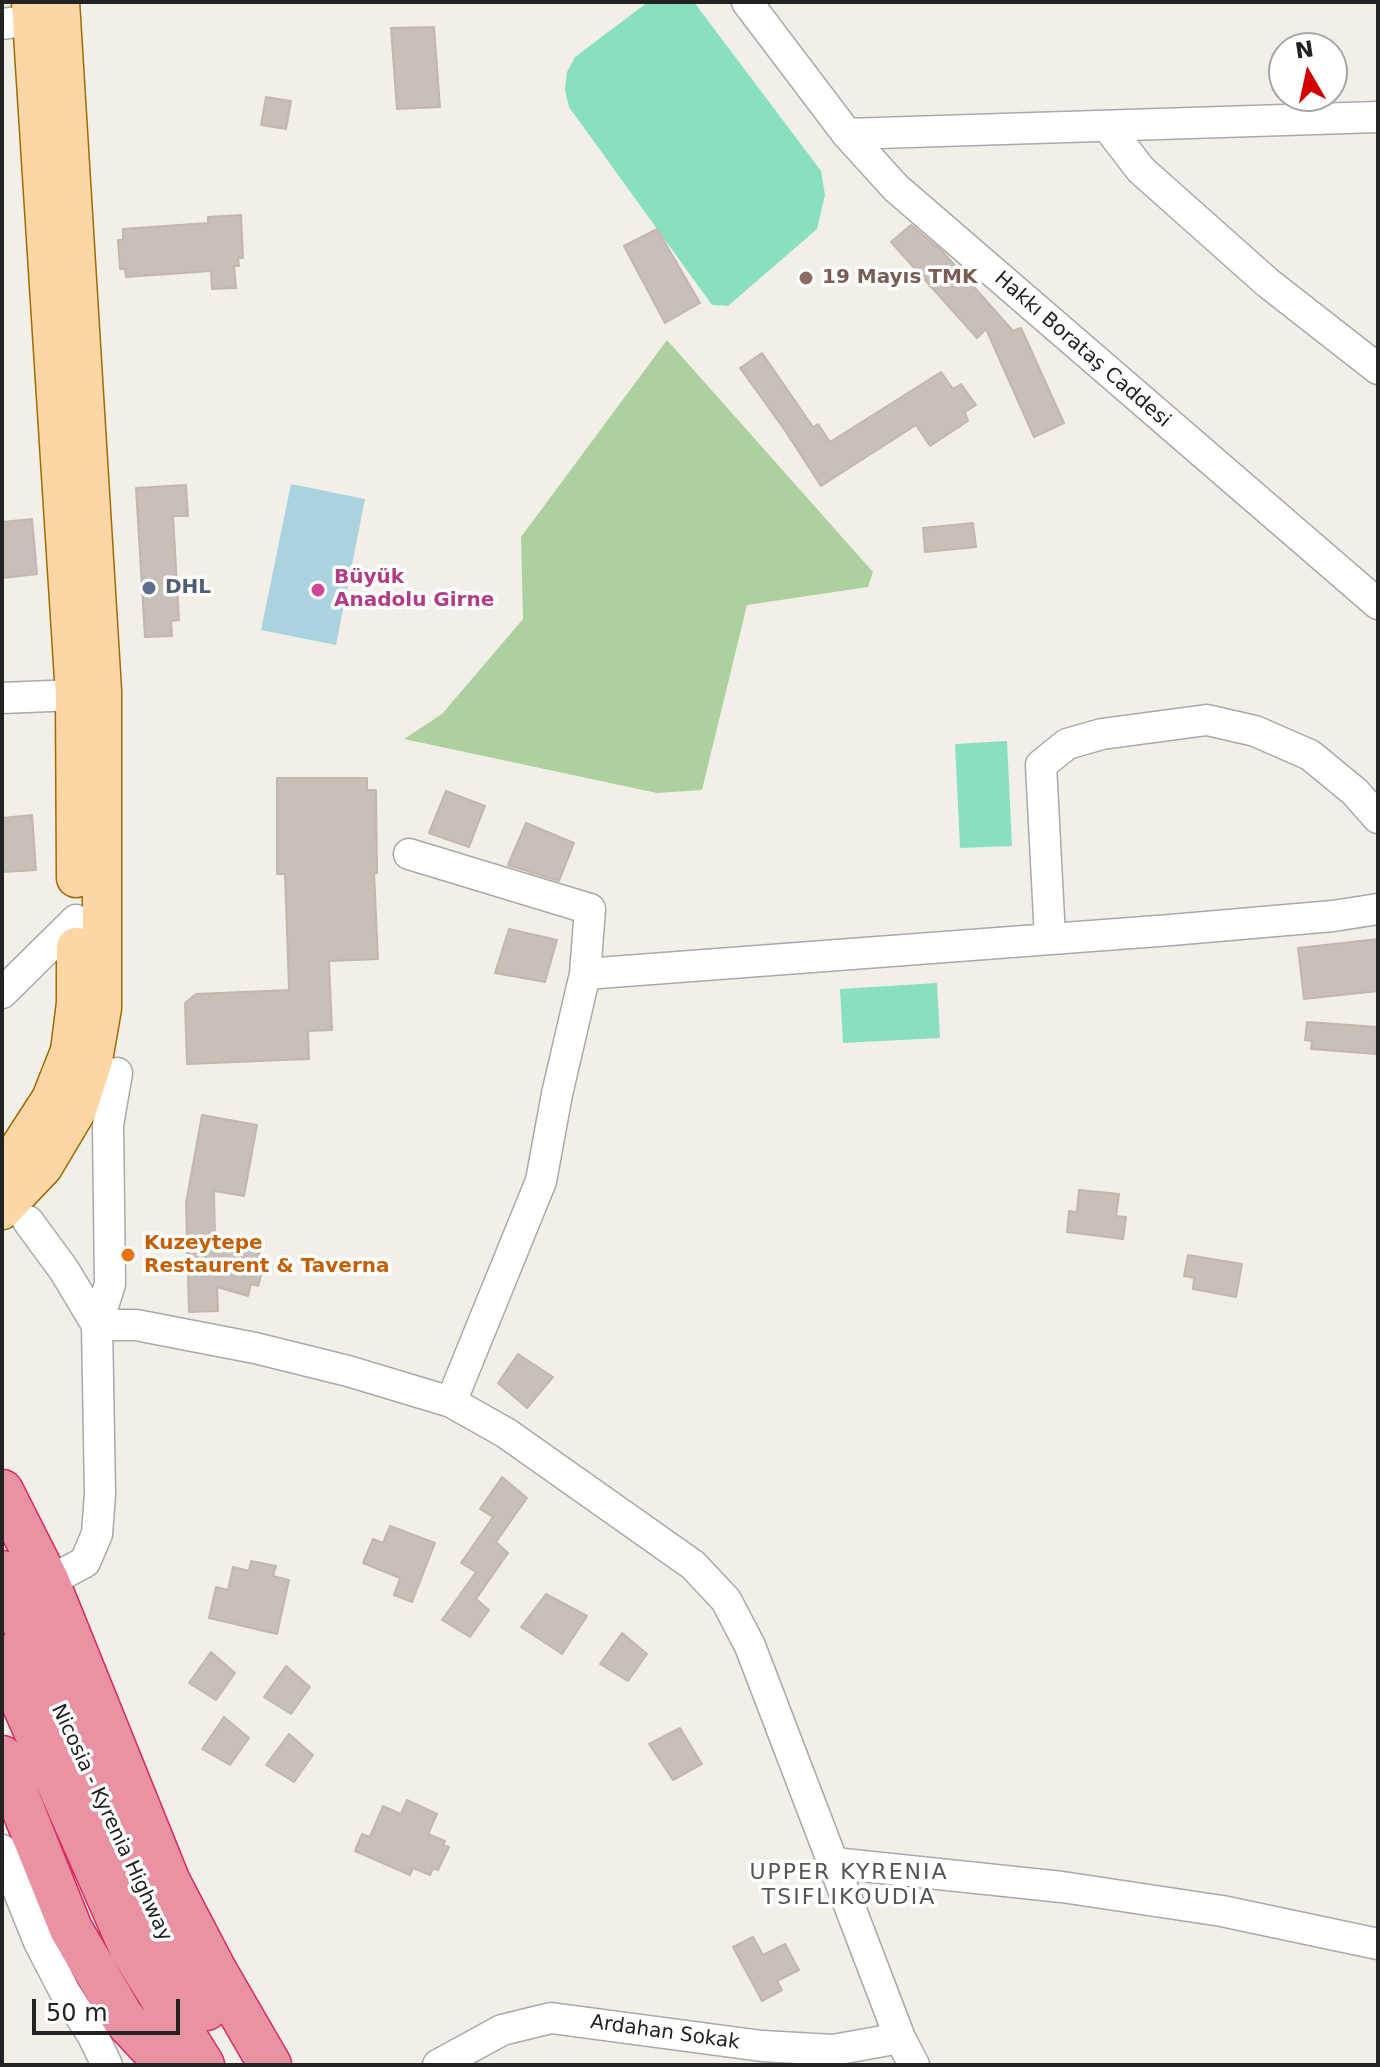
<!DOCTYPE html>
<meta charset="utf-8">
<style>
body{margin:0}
#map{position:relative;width:1380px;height:2067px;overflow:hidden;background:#f2efe9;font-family:"DejaVu Sans",sans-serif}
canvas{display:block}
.frame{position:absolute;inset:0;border:4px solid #222;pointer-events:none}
.north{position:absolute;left:1268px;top:32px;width:80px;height:80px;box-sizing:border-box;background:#fff;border:2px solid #a7a7a7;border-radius:50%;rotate:351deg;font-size:22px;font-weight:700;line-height:32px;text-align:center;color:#222}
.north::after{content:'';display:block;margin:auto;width:28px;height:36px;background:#d40000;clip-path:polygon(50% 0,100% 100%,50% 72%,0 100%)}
.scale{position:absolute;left:32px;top:1999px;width:148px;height:36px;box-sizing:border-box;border:4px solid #222;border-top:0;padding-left:10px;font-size:24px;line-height:28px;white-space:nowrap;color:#222;-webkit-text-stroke:6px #fff;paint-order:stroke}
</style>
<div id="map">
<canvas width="1380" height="2067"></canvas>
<div class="frame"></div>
<div class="north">N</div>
<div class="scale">50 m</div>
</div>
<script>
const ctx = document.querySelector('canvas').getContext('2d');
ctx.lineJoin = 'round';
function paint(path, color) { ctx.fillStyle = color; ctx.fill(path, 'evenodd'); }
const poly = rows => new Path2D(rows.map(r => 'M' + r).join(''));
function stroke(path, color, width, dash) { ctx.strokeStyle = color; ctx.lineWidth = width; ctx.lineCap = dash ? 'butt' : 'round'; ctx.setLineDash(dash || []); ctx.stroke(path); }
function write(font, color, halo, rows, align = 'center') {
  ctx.font = font + ' "DejaVu Sans",sans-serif'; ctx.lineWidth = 7; ctx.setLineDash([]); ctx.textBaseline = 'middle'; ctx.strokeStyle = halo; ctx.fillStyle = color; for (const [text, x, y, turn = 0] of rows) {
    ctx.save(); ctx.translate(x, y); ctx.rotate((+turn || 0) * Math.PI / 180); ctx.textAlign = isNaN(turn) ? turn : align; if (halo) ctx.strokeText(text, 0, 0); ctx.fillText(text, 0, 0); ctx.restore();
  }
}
paint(poly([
 [667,340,873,572,868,587,747,605,702,790,657,793,404,739,442,714,523,619,521,537]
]), '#add19e');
paint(poly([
 [648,2,694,2,821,171,825,195,817,229,728,306,712,305,569,107,565,90,567,72,575,57],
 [1007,741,1012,846,960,848,955,744],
 [937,983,940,1038,843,1043,840,989]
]), '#88e0be');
paint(poly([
 [291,484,365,499,336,645,261,630]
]), '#aad3df');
const building = poly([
 [434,27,440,107,397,109,391,28,434,27],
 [266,97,291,101,286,129,261,125,266,97],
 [241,215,243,258,238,258,239,266,234,266,236,288,212,289,211,271,126,277,125,269,120,269,118,240,123,240,123,229,208,223,208,217,241,215],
 [911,225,942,251,1013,331,1021,328,1064,423,1034,437,986,329,977,338,891,242,911,225],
 [657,229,700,303,665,323,624,246,657,229],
 [762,353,813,427,818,424,830,442,941,372,953,389,961,384,976,405,965,412,968,421,930,446,916,425,821,486,784,429,740,368,762,353],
 [186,485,188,516,173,516,179,620,171,621,172,636,145,637,136,488,186,485],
 [32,519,37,574,2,578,2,522,32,519],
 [973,523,976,547,925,552,923,528,973,523],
 [277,778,367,778,367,790,376,790,377,873,374,873,378,959,329,961,332,1030,308,1031,309,1059,187,1064,185,1003,196,994,289,990,285,874,277,874,277,778],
 [446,791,485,806,469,847,429,833,446,791],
 [32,815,36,870,2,872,2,818,32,815],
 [526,823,574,843,559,881,508,865,526,823],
 [509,929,557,940,545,982,495,973,509,929],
 [1378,939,1378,991,1304,999,1298,948,1378,939],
 [1307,1022,1378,1027,1376,1054,1311,1049,1312,1041,1305,1040,1307,1022],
 [202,1115,257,1125,244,1196,214,1191,215,1238,260,1251,256,1264,264,1266,258,1286,251,1284,248,1296,217,1287,218,1311,189,1312,186,1203,202,1115],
 [1079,1190,1119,1194,1116,1216,1126,1217,1123,1239,1067,1232,1069,1211,1077,1212,1079,1190],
 [1188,1255,1242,1264,1236,1297,1193,1289,1194,1278,1184,1276,1188,1255],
 [518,1354,553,1377,527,1408,498,1383,518,1354],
 [502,1477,527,1498,496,1542,508,1553,476,1599,489,1610,470,1637,442,1620,476,1572,461,1563,493,1517,480,1509,502,1477],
 [390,1526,435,1543,412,1602,394,1595,400,1578,363,1563,373,1539,383,1543,390,1526],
 [251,1561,276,1566,273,1576,289,1580,277,1634,209,1618,216,1587,228,1590,233,1567,249,1571,251,1561],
 [546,1594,587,1616,562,1654,521,1627,546,1594],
 [622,1633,647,1654,628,1681,600,1664,622,1633],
 [211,1652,235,1673,216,1700,189,1683,211,1652],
 [286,1666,310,1687,291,1714,264,1697,286,1666],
 [224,1717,249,1738,230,1765,202,1749,224,1717],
 [680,1728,702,1764,673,1780,649,1744,680,1728],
 [289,1734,313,1755,294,1782,266,1765,289,1734],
 [407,1800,437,1814,428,1834,445,1841,443,1845,449,1847,438,1870,433,1868,430,1875,413,1868,410,1875,355,1851,362,1834,370,1837,383,1806,401,1814,407,1800],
 [753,1937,763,1955,785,1944,799,1970,777,1981,782,1990,762,2001,733,1947,753,1937]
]);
paint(building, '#c7bfb8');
stroke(building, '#c4b6ab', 2);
const minor = poly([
 [747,2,847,134,896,188,1378,604],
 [2,24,32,20],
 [1107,126,1141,170,1268,283,1378,369],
 [847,134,1378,117],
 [2,698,75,695],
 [409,854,590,909,585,974,557,1094,541,1181,451,1402],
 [1050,938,1041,765,1067,744,1102,734,1207,720,1255,731,1310,755,1355,792,1378,818],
 [585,974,1171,930,1333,916,1378,909],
 [2,993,76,920],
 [28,1221,64,1270,97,1325],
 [97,1325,136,1325,255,1348,348,1371,451,1402,506,1433,693,1565,726,1600,750,1646,900,2038,914,2065],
 [48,1582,85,1562,97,1534,100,1494,97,1325,110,1284,108,1125,117,1073],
 [2,1850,39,1942,65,1992,93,2036,107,2065],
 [834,1863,1062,1887,1222,1911,1378,1944],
 [438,2065,502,2030,551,2018,762,2046,833,2050,900,2038]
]);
const major = poly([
 [31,2,75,695,76,878],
 [2,1168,18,1150,51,1099,70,1051,76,1003,76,947],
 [2,1210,43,1167,77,1110,93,1060,102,1008,102,691,60,2]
]);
const highway = poly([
 [2,1491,48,1582,169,1882,215,1970,270,2065],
 [2,1572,62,1717,160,1933,206,2009],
 [2,1656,130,1947,203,2065],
 [2,1757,71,1929,123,2018,167,2065]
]);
stroke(minor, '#a9a9a9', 33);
stroke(major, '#a06b00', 41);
stroke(highway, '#dc2a67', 45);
stroke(minor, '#fff', 30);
stroke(major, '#fcd6a4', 38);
stroke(highway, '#e892a2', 42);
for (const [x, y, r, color] of [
 [806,278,8,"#8d6e63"],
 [149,588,8,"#5c6f8a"],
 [318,590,8,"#d1479c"],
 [128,1255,8,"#e8710a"]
]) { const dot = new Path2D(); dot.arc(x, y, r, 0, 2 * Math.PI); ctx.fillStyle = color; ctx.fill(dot); stroke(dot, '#fff', 3); }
write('bold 20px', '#785e54', '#fff', [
 ["19 Mayıs TMK",822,278]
], 'left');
write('20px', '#222', '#fff', [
 ["Hakkı Borataş Caddesi",1082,350,41],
 ["Nicosia - Kyrenia Highway",111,1823,65],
 ["Ardahan Sokak",665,2033,8]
]);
write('bold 20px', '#b23c85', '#fff', [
 ["Büyük",334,578],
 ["Anadolu Girne",334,601]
], 'left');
write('bold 20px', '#4e5e75', '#fff', [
 ["DHL",165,588]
], 'left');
write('bold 20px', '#c56008', '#fff', [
 ["Kuzeytepe",144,1244],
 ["Restaurent & Taverna",144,1267]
], 'left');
ctx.letterSpacing = '2px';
write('22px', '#555', '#fff', [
 ["UPPER KYRENIA",849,1873],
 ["TSIFLIKOUDIA",849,1898]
]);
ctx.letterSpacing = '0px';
</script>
